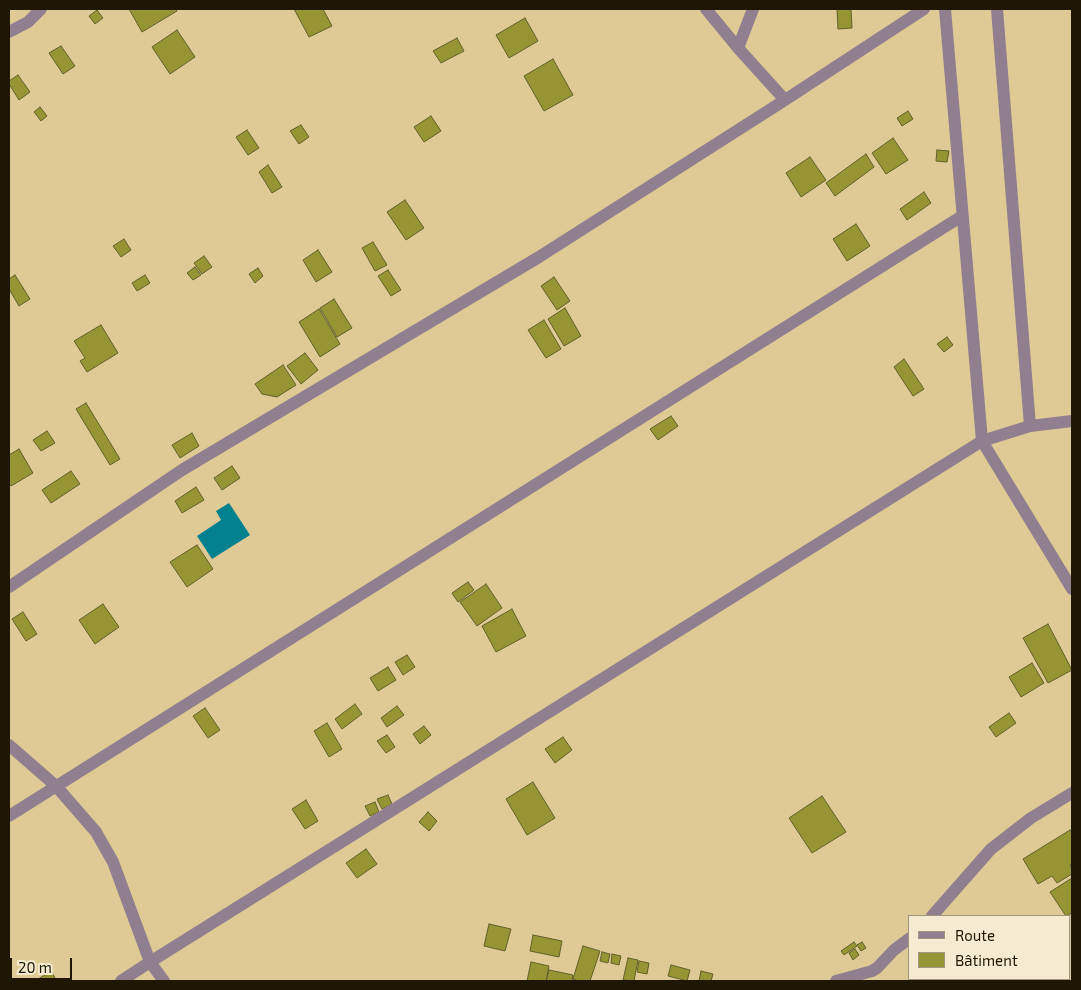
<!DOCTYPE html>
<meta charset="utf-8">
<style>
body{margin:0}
#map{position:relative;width:1081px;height:990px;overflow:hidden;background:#dfc995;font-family:"Exo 2",sans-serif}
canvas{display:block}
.frame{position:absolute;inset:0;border:10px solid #1f1703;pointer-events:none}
.legend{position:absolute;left:908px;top:915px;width:162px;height:65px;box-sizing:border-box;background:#f6ebd1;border:1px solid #a0967f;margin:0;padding:6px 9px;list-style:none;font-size:15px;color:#1f1703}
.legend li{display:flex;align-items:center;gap:10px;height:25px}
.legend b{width:25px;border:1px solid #a0967f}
.scale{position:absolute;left:10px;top:958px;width:62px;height:22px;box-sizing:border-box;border:2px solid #1f1703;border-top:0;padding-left:6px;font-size:15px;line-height:18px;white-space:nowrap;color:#1f1703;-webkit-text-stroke:4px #f6ebd1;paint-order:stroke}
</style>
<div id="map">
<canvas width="1081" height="990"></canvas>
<div class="frame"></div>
<ul class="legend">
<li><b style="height:6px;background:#917f90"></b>Route</li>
<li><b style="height:14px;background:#979433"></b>Bâtiment</li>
</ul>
<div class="scale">20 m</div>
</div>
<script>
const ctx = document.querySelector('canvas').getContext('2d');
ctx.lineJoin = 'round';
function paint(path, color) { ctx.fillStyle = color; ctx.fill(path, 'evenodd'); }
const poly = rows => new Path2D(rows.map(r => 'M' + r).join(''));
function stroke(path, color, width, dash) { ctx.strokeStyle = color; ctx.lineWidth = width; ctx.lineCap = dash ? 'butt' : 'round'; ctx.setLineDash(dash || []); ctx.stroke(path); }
paint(poly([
 [229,503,250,535,212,559,197,536,221,520,216,511]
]), '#03818e');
const building = poly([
 [129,9,176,9,177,11,142,32,129,9],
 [294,9,323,9,332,26,309,37,294,9],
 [837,9,851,9,852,28,838,29,837,9],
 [97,10,103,18,95,24,89,16,97,10],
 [525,18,538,41,509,58,496,35,525,18],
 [177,30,195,57,170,74,152,47,177,30],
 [457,38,464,51,441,63,433,51,457,38],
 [61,46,75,66,63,74,49,53,61,46],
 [553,59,573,95,544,111,524,76,553,59],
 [18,75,30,92,19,100,9,84,9,81,18,75],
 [40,107,47,116,41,121,34,112,40,107],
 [908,111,913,119,902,126,897,118,908,111],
 [431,116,441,131,424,142,414,127,431,116],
 [301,125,309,137,299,144,290,131,301,125],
 [247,130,259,148,248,155,236,137,247,130],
 [893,138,908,160,886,174,872,153,893,138],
 [937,150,949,151,947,162,936,161,937,150],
 [866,154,874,167,835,196,826,183,866,154],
 [810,157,826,180,801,197,786,173,810,157],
 [268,165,282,187,272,193,259,172,268,165],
 [924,192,931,203,907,220,900,209,924,192],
 [405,200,424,228,406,240,387,212,405,200],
 [856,224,870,246,847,261,833,239,856,224],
 [124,239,131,250,121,257,113,246,124,239],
 [373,242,387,265,375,271,362,248,373,242],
 [318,250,332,272,316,282,303,260,318,250],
 [204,256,212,267,202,274,194,263,204,256],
 [195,267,201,275,193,280,187,273,195,267],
 [258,268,263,276,255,283,249,274,258,268],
 [388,270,401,290,391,296,378,276,388,270],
 [15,275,30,299,19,306,9,289,9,279,15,275],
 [145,275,150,283,137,291,132,283,145,275],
 [554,277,570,301,557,310,541,286,554,277],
 [334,299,352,328,337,337,320,308,334,299],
 [565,308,581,336,564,346,548,319,565,308],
 [319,309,340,344,320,357,299,322,319,309],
 [544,320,561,349,546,358,528,330,544,320],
 [101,325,118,353,87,372,80,361,85,358,74,341,101,325],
 [947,337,953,345,944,352,937,344,947,337],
 [305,353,318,370,301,384,287,366,305,353],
 [904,359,924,389,913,396,894,367,904,359],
 [283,365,296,385,277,397,262,394,255,384,283,365],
 [86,403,120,459,110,465,76,409,86,403],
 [671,416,678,426,658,440,650,429,671,416],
 [47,431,55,443,41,451,33,440,47,431],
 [192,433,199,446,180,458,172,445,192,433],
 [19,449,33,473,11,486,9,483,9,455,19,449],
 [232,466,240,478,222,490,214,478,232,466],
 [71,471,80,484,51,503,42,490,71,471],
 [196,487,204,500,182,513,175,501,196,487],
 [197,545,213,569,187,587,170,562,197,545],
 [468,582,474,590,458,602,452,593,468,582],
 [486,584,502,608,477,626,460,602,486,584],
 [103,604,119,627,95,644,79,620,103,604],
 [512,609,526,636,496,652,482,626,512,609],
 [23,612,37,634,26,641,12,619,23,612],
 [1048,624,1072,670,1048,683,1023,638,1048,624],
 [407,655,415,667,403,675,395,662,407,655],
 [1032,663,1044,683,1021,697,1009,677,1032,663],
 [388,667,396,680,378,691,370,678,388,667],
 [355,704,362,714,342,729,335,719,355,704],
 [397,706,404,715,387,727,381,718,397,706],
 [205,708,220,730,208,738,193,716,205,708],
 [1009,713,1016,723,996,737,989,727,1009,713],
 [327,723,342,749,329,757,314,731,327,723],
 [424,726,431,735,420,744,413,734,424,726],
 [387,735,395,747,386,753,377,741,387,735],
 [563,737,572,750,555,763,545,749,563,737],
 [533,782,555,818,527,835,506,799,533,782],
 [388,795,392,804,382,809,377,799,388,795],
 [822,796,846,832,812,853,789,818,822,796],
 [306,800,318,821,305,829,292,809,306,800],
 [375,802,379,812,370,816,365,806,375,802],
 [428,812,437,821,429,831,419,822,428,812],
 [1070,830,1072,833,1072,864,1070,865,1072,869,1072,874,1057,883,1052,876,1038,884,1023,859,1070,830],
 [366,849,377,864,357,878,346,863,366,849],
 [1072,878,1072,913,1066,916,1050,892,1072,878],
 [489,924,511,929,505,951,484,946,489,924],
 [533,935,562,941,559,957,530,951,533,935],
 [854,942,857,946,844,955,841,951,854,942],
 [862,942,866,948,861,951,857,945,862,942],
 [583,946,600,951,590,981,578,981,573,979,583,946],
 [855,949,859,955,853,960,849,953,855,949],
 [602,952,610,954,608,963,600,961,602,952],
 [612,954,621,956,619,965,611,963,612,954],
 [628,958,638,960,634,981,623,980,628,958],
 [639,961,649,963,647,974,637,972,639,961],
 [531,962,549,966,546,981,527,981,531,962],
 [671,965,690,970,687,981,668,976,671,965],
 [549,970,573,975,572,981,546,981,549,970],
 [51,971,57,981,35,981,51,971],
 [701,971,713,974,711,981,699,981,701,971]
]);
paint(building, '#979433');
stroke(building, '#61602c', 1);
stroke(poly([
 [706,9,738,48,785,100],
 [945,9,982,441,1072,589],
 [997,9,1030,426],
 [9,32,28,22,41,9],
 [738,48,753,9],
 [9,587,182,470,539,257,785,100,924,9],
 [9,745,56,786,96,832,113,862,150,962,164,981],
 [9,816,962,216],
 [932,916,991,849,1031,818,1072,793],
 [836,981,872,971,877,968,894,950,910,938]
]), '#917f90', 12);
stroke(poly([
 [121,981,150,962,982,441,1030,426,1072,421]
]), '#917f90', 12);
</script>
